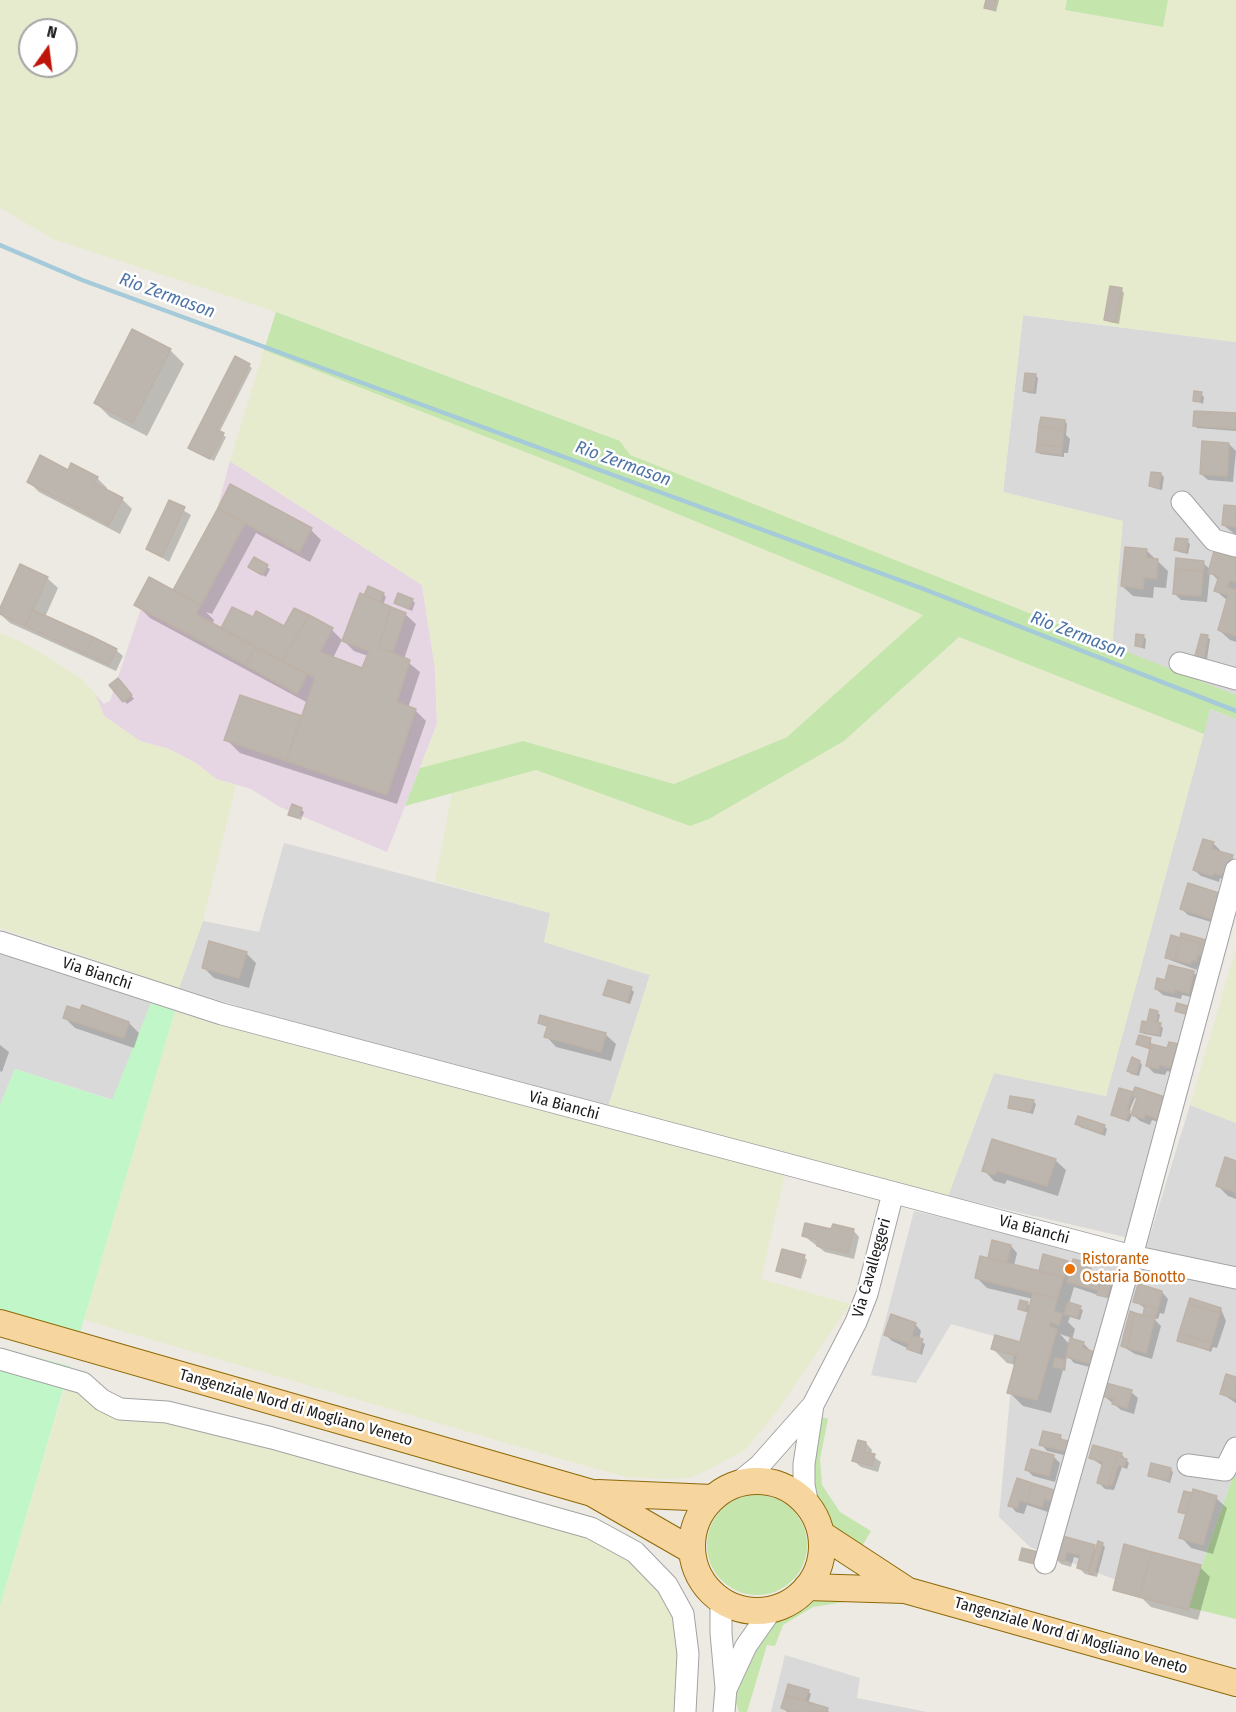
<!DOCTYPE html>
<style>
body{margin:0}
#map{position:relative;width:1236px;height:1712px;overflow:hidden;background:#edeae3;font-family:"Fira Sans Condensed",sans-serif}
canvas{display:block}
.north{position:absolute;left:18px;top:18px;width:60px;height:60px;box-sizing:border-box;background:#fff;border:2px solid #a4a4a4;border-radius:50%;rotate:14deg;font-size:16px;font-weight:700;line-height:24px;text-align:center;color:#1c1c1c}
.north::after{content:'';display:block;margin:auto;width:21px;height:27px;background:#be160b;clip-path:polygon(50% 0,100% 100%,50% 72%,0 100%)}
</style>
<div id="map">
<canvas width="1236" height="1712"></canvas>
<div class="north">N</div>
</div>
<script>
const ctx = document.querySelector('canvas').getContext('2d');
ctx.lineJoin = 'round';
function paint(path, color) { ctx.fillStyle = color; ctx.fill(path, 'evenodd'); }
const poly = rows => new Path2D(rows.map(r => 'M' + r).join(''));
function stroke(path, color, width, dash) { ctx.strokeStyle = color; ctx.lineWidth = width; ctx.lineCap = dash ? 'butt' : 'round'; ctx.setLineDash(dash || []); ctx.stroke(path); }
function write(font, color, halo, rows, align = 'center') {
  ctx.font = font + ' "Fira Sans Condensed",sans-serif'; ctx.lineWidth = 5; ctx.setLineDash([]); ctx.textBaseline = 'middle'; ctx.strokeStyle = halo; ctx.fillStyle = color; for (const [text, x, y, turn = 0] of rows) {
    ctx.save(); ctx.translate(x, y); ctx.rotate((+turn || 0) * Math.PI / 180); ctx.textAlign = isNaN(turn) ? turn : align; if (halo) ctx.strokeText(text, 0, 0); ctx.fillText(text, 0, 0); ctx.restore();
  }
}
paint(poly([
 [1023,315,1236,342,1236,695,1112,648,1122,521,1003,492],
 [1210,709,1236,719,1236,855,1206,974,1125,1237,948,1196,994,1073,1106,1096],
 [284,843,551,913,544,942,650,975,608,1107,303,1026,179,988,203,921,259,932],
 [0,952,151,1003,113,1100,15,1069,0,1105],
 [1190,1105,1236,1123,1236,1468,1187,1607,1030,1547,999,1517,1015,1342,951,1324,916,1383,871,1375,914,1211,1131,1262,1144,1255],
 [785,1655,860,1678,857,1698,927,1712,771,1712]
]), '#dad9d9');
paint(poly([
 [230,461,422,585,435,668,437,724,387,852,280,807,251,789,216,779,196,763,169,749,140,741,104,716,95,694,104,704,110,701,149,585,188,602,198,579]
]), '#e6d5e2');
paint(poly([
 [0,0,1067,0,1065,10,1163,27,1168,0,1236,0,1236,342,1023,315,1003,492,1123,521,1112,648,629,455,620,441,276,312,53,239,0,208],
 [30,30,66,30,66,66,30,66],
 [264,350,566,468,924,615,787,737,674,784,523,741,420,768,437,724,435,668,422,585,230,461],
 [0,633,26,644,81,678,95,694,104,716,140,741,169,749,196,763,216,779,236,785,203,921,179,988,0,928],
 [959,637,1204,734,1106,1096,994,1073,948,1196,608,1107,650,975,544,942,550,913,435,881,452,793,536,770,691,825,709,819,844,741],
 [1236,948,1236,1123,1190,1105],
 [175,1011,304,1048,785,1174,761,1279,850,1304,775,1414,745,1450,704,1472,689,1478,667,1479,626,1477,592,1468,84,1320],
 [66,1383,595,1537,638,1561,676,1616,681,1655,677,1712,0,1712,0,1606]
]), '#e7ebce');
paint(poly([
 [1067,0,1168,0,1163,27,1065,10],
 [276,312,620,441,630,455,1236,695,1236,719,1210,709,1204,734,959,637,844,741,709,819,690,826,536,770,405,806,420,768,523,741,674,784,787,737,923,615,566,468,264,350],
 [822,1417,828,1419,820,1459,822,1485,840,1512,871,1531,859,1551,833,1528,814,1490,812,1465],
 [1236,1468,1236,1619,1187,1607],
 '707 1545a50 50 0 1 1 100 0a50 50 0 1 1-100 0Z',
 [845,1598,845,1602,813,1607,783,1625,775,1646,767,1645,747,1712,739,1712,735,1700,741,1679,750,1658,775,1620,816,1599]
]), '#c4e5ab');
paint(poly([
 [151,1003,175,1011,79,1336,0,1311,0,1105,15,1069,112,1100],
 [0,1348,70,1366,0,1606]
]), '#c1f6c9');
paint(poly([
 [988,0,999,0,996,12,986,7],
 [1121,290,1124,293,1119,324,1109,322,1106,319],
 [170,350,184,364,147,436,110,417,96,403],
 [236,358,252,368,219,433,226,437,214,461,193,450],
 [1035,375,1038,378,1036,394,1028,393,1025,390],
 [1201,394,1204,397,1203,404,1195,400],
 [1236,415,1236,431,1197,428,1195,426],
 [1065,421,1067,424,1066,435,1070,439,1068,453,1064,453,1064,457,1040,454,1038,451],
 [1229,444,1236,451,1233,482,1208,480,1201,474],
 [69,472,97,478,107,488,106,491,122,499,132,509,120,534,39,492,29,482],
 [1161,474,1164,477,1162,490,1154,488,1151,486],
 [231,486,311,530,321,540,310,562,256,533,212,614,206,612,214,620,212,625,222,630,253,619,285,628,332,630,342,640,333,658,363,670,368,656,354,651,344,641,383,594,386,597,383,605,405,614,416,624,404,659,420,672,408,708,416,711,426,721,397,804,240,753,226,739,303,718,308,703,150,618,136,604,174,592],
 [170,502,191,515,169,562,148,549],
 [1236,508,1236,535,1223,525],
 [1187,541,1190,544,1188,554,1179,552,1176,550],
 [1147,551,1168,571,1166,588,1154,587,1153,598,1133,596,1122,586],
 [254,559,270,569,266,577,250,567],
 [1236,559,1236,642,1230,640,1219,630,1228,601,1216,591,1219,581,1210,572,1207,602,1181,600,1174,593,1203,563,1211,570],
 [47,578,58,588,45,617,116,650,123,656,116,671,10,623,0,614],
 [412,600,415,603,412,611,396,603],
 [1143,636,1146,639,1145,649,1136,646],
 [1207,637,1210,639,1206,666,1198,665],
 [118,680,134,699,127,704,111,685],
 [301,809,304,812,301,820,289,814],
 [1213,843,1220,850,1219,853,1236,860,1232,882,1220,878,1219,882,1201,876,1194,870],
 [1189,885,1221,925,1188,915,1182,909],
 [1172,937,1206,941,1209,944,1202,967,1198,966,1197,970,1170,960,1167,957],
 [246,953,256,963,249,988,214,978,203,967],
 [1193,972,1200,979,1196,998,1182,995,1181,999,1163,995,1156,989],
 [631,989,634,992,630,1004,604,995],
 [1157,1012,1160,1015,1158,1024,1163,1028,1161,1037,1144,1034,1141,1032],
 [541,1017,605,1034,616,1044,611,1061,556,1047,546,1036,549,1027,540,1023],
 [65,1018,129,1023,139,1033,134,1048,75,1028],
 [1150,1039,1152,1046,1180,1074,1167,1071,1165,1075,1154,1073,1147,1066,1151,1050,1138,1044],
 [0,1045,9,1052,2,1072,0,1071],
 [1140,1062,1142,1065,1139,1076,1131,1074,1128,1071],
 [1136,1089,1165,1124,1152,1120,1150,1125,1140,1121,1133,1115,1138,1100,1135,1097,1129,1112,1132,1115,1129,1122,1113,1115,1132,1093,1134,1095],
 [1033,1101,1036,1104,1033,1114,1009,1108],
 [1079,1118,1105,1127,1107,1129,1105,1136,1080,1127,1077,1124],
 [1055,1160,1066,1170,1058,1196,1007,1180,1005,1184,994,1181,984,1170],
 [1236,1162,1236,1199,1228,1196,1218,1186],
 [853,1230,859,1237,854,1259,825,1252,804,1236],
 [994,1242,1011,1246,1017,1253,1014,1266,1044,1274,1067,1262,1072,1268,1085,1264,1097,1276,1096,1279,1114,1286,1110,1299,1074,1287,1069,1304,1083,1310,1080,1320,1070,1317,1068,1322,1075,1329,1072,1340,1083,1343,1090,1350,1101,1370,1074,1363,1067,1355,1065,1371,1063,1370,1051,1413,1023,1406,1009,1392,1016,1365,1007,1363,993,1349,1021,1344,1029,1313,1019,1309,1027,1303,1031,1307,1033,1299,987,1288,976,1277,989,1260],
 [1060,1334,1072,1338,1070,1345],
 [804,1257,807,1260,801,1279,778,1271],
 [1162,1292,1168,1299,1164,1314,1160,1313,1158,1319,1153,1318,1161,1326,1152,1359,1135,1354,1122,1346,1144,1316,1146,1309,1135,1301],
 [1221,1309,1226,1321,1217,1348,1213,1347,1211,1352,1179,1340],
 [915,1324,921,1331,919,1340,925,1344,922,1355,892,1341,886,1335],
 [1236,1378,1236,1403,1222,1394],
 [1131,1392,1138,1398,1134,1414,1121,1410,1104,1396],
 [1060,1437,1074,1449,1072,1457,1047,1451,1041,1444],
 [866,1443,872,1450,871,1455,881,1462,878,1472,861,1467,854,1461],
 [1032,1451,1054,1457,1060,1463,1055,1482,1033,1476,1027,1470],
 [1122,1455,1129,1463,1127,1469,1122,1467,1114,1490,1105,1489,1098,1482,1103,1466,1091,1458],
 [1170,1469,1173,1472,1170,1483,1150,1476],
 [1018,1480,1062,1499,1051,1505,1048,1512,1027,1505,1024,1514,1016,1512,1010,1505],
 [1216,1498,1227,1508,1213,1554,1191,1548,1181,1537],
 [1060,1537,1097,1549,1102,1544,1105,1547,1097,1577,1085,1574,1079,1568,1081,1559,1074,1557,1071,1567,1061,1564,1055,1558],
 [1200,1567,1210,1577,1198,1620,1151,1607,1143,1599,1115,1590],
 [789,1686,808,1691,811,1694,808,1704,830,1712,787,1712,783,1708]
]), '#0003');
stroke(poly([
 [0,245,82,280,921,588,1236,711]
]), '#a5cad9', 4.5);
const building = poly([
 [986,0,996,0,993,10,984,8,986,0],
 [1110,286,1122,288,1116,322,1104,320,1110,286],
 [132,329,171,349,133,423,94,403,132,329],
 [235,356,250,364,217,430,224,433,210,459,188,448,235,356],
 [1025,373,1036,374,1033,392,1023,391,1025,373],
 [1194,391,1202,392,1200,402,1193,401,1194,391],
 [1194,411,1236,413,1236,429,1193,426,1194,411],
 [1041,417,1065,420,1064,431,1039,426,1041,417],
 [1039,426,1064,431,1062,447,1037,444,1039,426],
 [1202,441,1229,443,1227,476,1200,474,1202,441],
 [1037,444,1062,447,1061,455,1036,452,1037,444],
 [40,455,68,470,71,463,98,477,94,483,123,498,109,525,27,482,40,455],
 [1151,472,1161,473,1159,488,1149,486,1151,472],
 [230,484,312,528,299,553,218,508,230,484],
 [169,500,185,507,162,557,146,549,169,500],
 [1224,505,1236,506,1236,527,1222,525,1224,505],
 [218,508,245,524,201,605,173,590,218,508],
 [1176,538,1188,539,1186,552,1174,550,1176,538],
 [1125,547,1147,549,1146,558,1158,559,1156,579,1144,577,1143,589,1121,586,1125,547],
 [1214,551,1236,558,1236,582,1230,580,1227,587,1236,590,1236,636,1218,630,1228,595,1214,591,1219,576,1208,573,1214,551],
 [254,557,268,565,262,575,248,567,254,557],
 [1176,558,1204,561,1203,571,1175,569,1176,558],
 [20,564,48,577,25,626,0,614,0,608,20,564],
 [1175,569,1203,571,1201,596,1173,594,1175,569],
 [149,577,201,605,196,614,256,647,245,665,134,605,149,577],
 [368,586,384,593,380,602,364,595,368,586],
 [360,593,391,607,378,647,410,660,397,702,416,709,387,795,286,761,315,678,282,661,309,615,333,628,320,652,362,668,369,651,342,641,360,593],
 [398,593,413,599,409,609,394,603,398,593],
 [232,607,253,617,256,611,284,626,294,608,309,615,282,661,221,628,232,607],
 [391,607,406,613,393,652,378,647,391,607],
 [33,610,93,637,85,654,25,626,33,610],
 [1136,634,1144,635,1142,647,1135,646,1136,634],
 [1201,634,1208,635,1203,664,1193,663,1201,634],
 [93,637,117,649,109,665,85,654,93,637],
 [256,647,307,675,297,694,245,665,256,647],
 [118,678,132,695,123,702,109,685,118,678],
 [240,695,302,716,286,761,224,740,240,695],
 [292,804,302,808,298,818,288,815,292,804],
 [1203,839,1214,842,1211,849,1233,855,1226,877,1214,873,1212,876,1193,870,1203,839],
 [1188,883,1222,894,1214,920,1180,909,1188,883],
 [1181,933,1206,940,1202,956,1198,955,1201,943,1180,938,1181,933],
 [1171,935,1180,938,1175,960,1165,958,1171,935],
 [1180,938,1201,943,1196,961,1192,960,1191,964,1175,960,1180,938],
 [209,941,247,952,239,978,202,968,209,941],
 [1169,965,1194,971,1189,993,1175,990,1174,993,1155,989,1157,978,1165,980,1169,965],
 [608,980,632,987,627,1002,603,995,608,980],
 [1177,1003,1191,1007,1189,1015,1175,1011,1177,1003],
 [82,1005,129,1022,124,1038,63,1018,67,1006,80,1010,82,1005],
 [1150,1009,1158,1011,1156,1022,1161,1023,1159,1035,1140,1032,1142,1021,1147,1022,1150,1009],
 [540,1015,550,1018,547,1026,538,1023,540,1015],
 [550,1018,606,1033,601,1052,544,1037,550,1018],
 [1139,1035,1151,1038,1148,1048,1136,1044,1139,1035],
 [1169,1042,1179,1044,1174,1069,1160,1065,1158,1069,1146,1066,1151,1044,1167,1048,1169,1042],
 [1132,1057,1140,1061,1136,1074,1127,1071,1132,1057],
 [1135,1087,1165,1097,1158,1119,1145,1114,1144,1119,1131,1115,1137,1098,1132,1096,1135,1087],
 [1119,1088,1133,1092,1127,1109,1130,1111,1126,1120,1111,1115,1119,1088],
 [1010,1096,1034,1100,1030,1112,1008,1108,1010,1096],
 [1078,1116,1105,1125,1102,1134,1075,1124,1078,1116],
 [992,1139,1056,1159,1047,1186,997,1171,995,1175,982,1171,992,1139],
 [1225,1157,1236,1161,1236,1196,1235,1192,1216,1186,1225,1157],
 [805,1223,831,1229,833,1224,854,1229,848,1253,817,1246,818,1240,802,1236,805,1223],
 [992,1240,1011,1245,1007,1262,988,1258,992,1240],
 [782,1249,805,1255,799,1277,776,1271,782,1249],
 [1043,1254,1068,1261,1064,1277,1039,1271,1043,1254],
 [980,1256,1064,1277,1057,1299,975,1278,980,1256],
 [1073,1259,1086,1262,1084,1267,1091,1268,1089,1276,1101,1279,1098,1290,1067,1282,1073,1259],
 [1101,1279,1111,1281,1107,1297,1097,1295,1101,1279],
 [1138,1284,1162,1291,1158,1309,1133,1302,1138,1284],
 [1033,1293,1057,1299,1054,1311,1062,1314,1059,1325,1050,1322,1049,1327,1057,1329,1037,1400,1007,1393,1017,1356,991,1349,995,1335,1020,1342,1033,1293],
 [1190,1298,1221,1308,1220,1313,1188,1304,1190,1298],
 [1020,1300,1028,1302,1025,1311,1018,1309,1020,1300],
 [1068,1302,1081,1306,1077,1318,1064,1314,1068,1302],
 [1188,1304,1220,1313,1211,1343,1179,1333,1188,1304],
 [1145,1305,1158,1309,1155,1318,1143,1315,1145,1305],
 [1130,1311,1135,1313,1127,1348,1121,1346,1130,1311],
 [1135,1313,1155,1318,1146,1353,1127,1348,1135,1313],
 [891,1314,916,1323,909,1344,884,1335,891,1314],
 [1179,1333,1211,1343,1209,1350,1177,1341,1179,1333],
 [912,1336,923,1339,919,1353,907,1349,912,1336],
 [1070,1338,1084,1342,1082,1348,1098,1353,1095,1365,1066,1357,1070,1338],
 [1055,1358,1065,1360,1063,1369,1053,1367,1055,1358],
 [1226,1374,1236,1377,1236,1399,1220,1394,1226,1374],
 [1106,1383,1132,1390,1127,1408,1112,1404,1114,1399,1102,1396,1106,1383],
 [1043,1431,1061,1435,1060,1439,1068,1441,1066,1451,1039,1445,1043,1431],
 [858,1440,866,1442,864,1452,875,1454,872,1466,852,1461,858,1440],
 [1093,1445,1118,1452,1108,1486,1097,1483,1103,1462,1089,1458,1093,1445],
 [1031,1449,1054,1455,1049,1476,1025,1470,1031,1449],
 [1118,1452,1122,1453,1121,1458,1127,1459,1124,1467,1118,1465,1112,1485,1108,1484,1118,1452],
 [1151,1463,1171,1468,1168,1481,1148,1476,1151,1463],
 [1017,1478,1032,1483,1027,1502,1020,1500,1017,1508,1008,1506,1017,1478],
 [1032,1483,1057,1491,1053,1502,1044,1499,1042,1507,1027,1502,1032,1483],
 [1193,1489,1217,1496,1203,1545,1179,1538,1193,1489],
 [1184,1491,1192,1493,1186,1514,1178,1512,1184,1491],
 [1059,1535,1095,1545,1088,1571,1077,1568,1080,1555,1067,1552,1064,1561,1053,1558,1059,1535],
 [1098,1541,1103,1543,1094,1575,1089,1574,1098,1541],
 [1124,1544,1152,1552,1139,1597,1113,1590,1124,1544],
 [1022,1548,1038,1552,1035,1564,1019,1560,1022,1548],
 [1152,1552,1201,1565,1188,1610,1139,1597,1152,1552],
 [788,1684,809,1690,805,1701,785,1695,788,1684],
 [785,1695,828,1708,827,1712,793,1712,781,1708,785,1695]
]);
paint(building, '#bdb6af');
stroke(building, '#beb2a6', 1.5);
const minor = poly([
 [1182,502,1214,540,1236,546],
 [1180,663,1236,679],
 [0,942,222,1014,1132,1256,1236,1278],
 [0,1359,83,1383,102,1400,120,1409,167,1412,272,1438,591,1528,635,1552,667,1585,683,1614,688,1654,685,1712],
 [813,1405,856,1322,867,1294,893,1193],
 [1188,1465,1225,1470,1236,1448],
 [738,1483,759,1466,813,1405,804,1464,804,1485,808,1505],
 [1045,1563,1132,1256,1236,870],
 [721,1601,721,1633,726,1688,724,1712],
 [727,1687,746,1646,772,1609]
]);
const major = poly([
 [0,1323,592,1493,691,1550],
 '692 1546a65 65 0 1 1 130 0a65 65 0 1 1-130 0Z',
 [598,1493,712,1498],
 [821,1534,905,1589],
 [807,1587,905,1590,1236,1683]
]);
stroke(minor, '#a3a3a3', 23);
stroke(major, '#8d6908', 28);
stroke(minor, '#fff', 21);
stroke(major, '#f6d69e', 26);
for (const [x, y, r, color] of [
 [1070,1269,6,"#e8710a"]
]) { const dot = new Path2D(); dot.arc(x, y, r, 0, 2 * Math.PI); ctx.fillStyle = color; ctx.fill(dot); stroke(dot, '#fff', 2); }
write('16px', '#1c1c1c', '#fff', [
 ["Via Bianchi",97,974,18],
 ["Via Bianchi",564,1106,15],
 ["Via Bianchi",1034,1230,15],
 ["Via Cavalleggeri",872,1268,-74],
 ["Tangenziale Nord di Mogliano Veneto",296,1408,16],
 ["Tangenziale Nord di Mogliano Veneto",1071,1636,16]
]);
write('16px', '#c56008', '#fff', [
 ["Ristorante",1082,1260],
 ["Ostaria Bonotto",1082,1278]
], 'left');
write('italic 18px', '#4f75a6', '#fff', [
 ["Rio Zermason",167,296,20],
 ["Rio Zermason",623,464,20],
 ["Rio Zermason",1078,635,21]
]);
</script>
